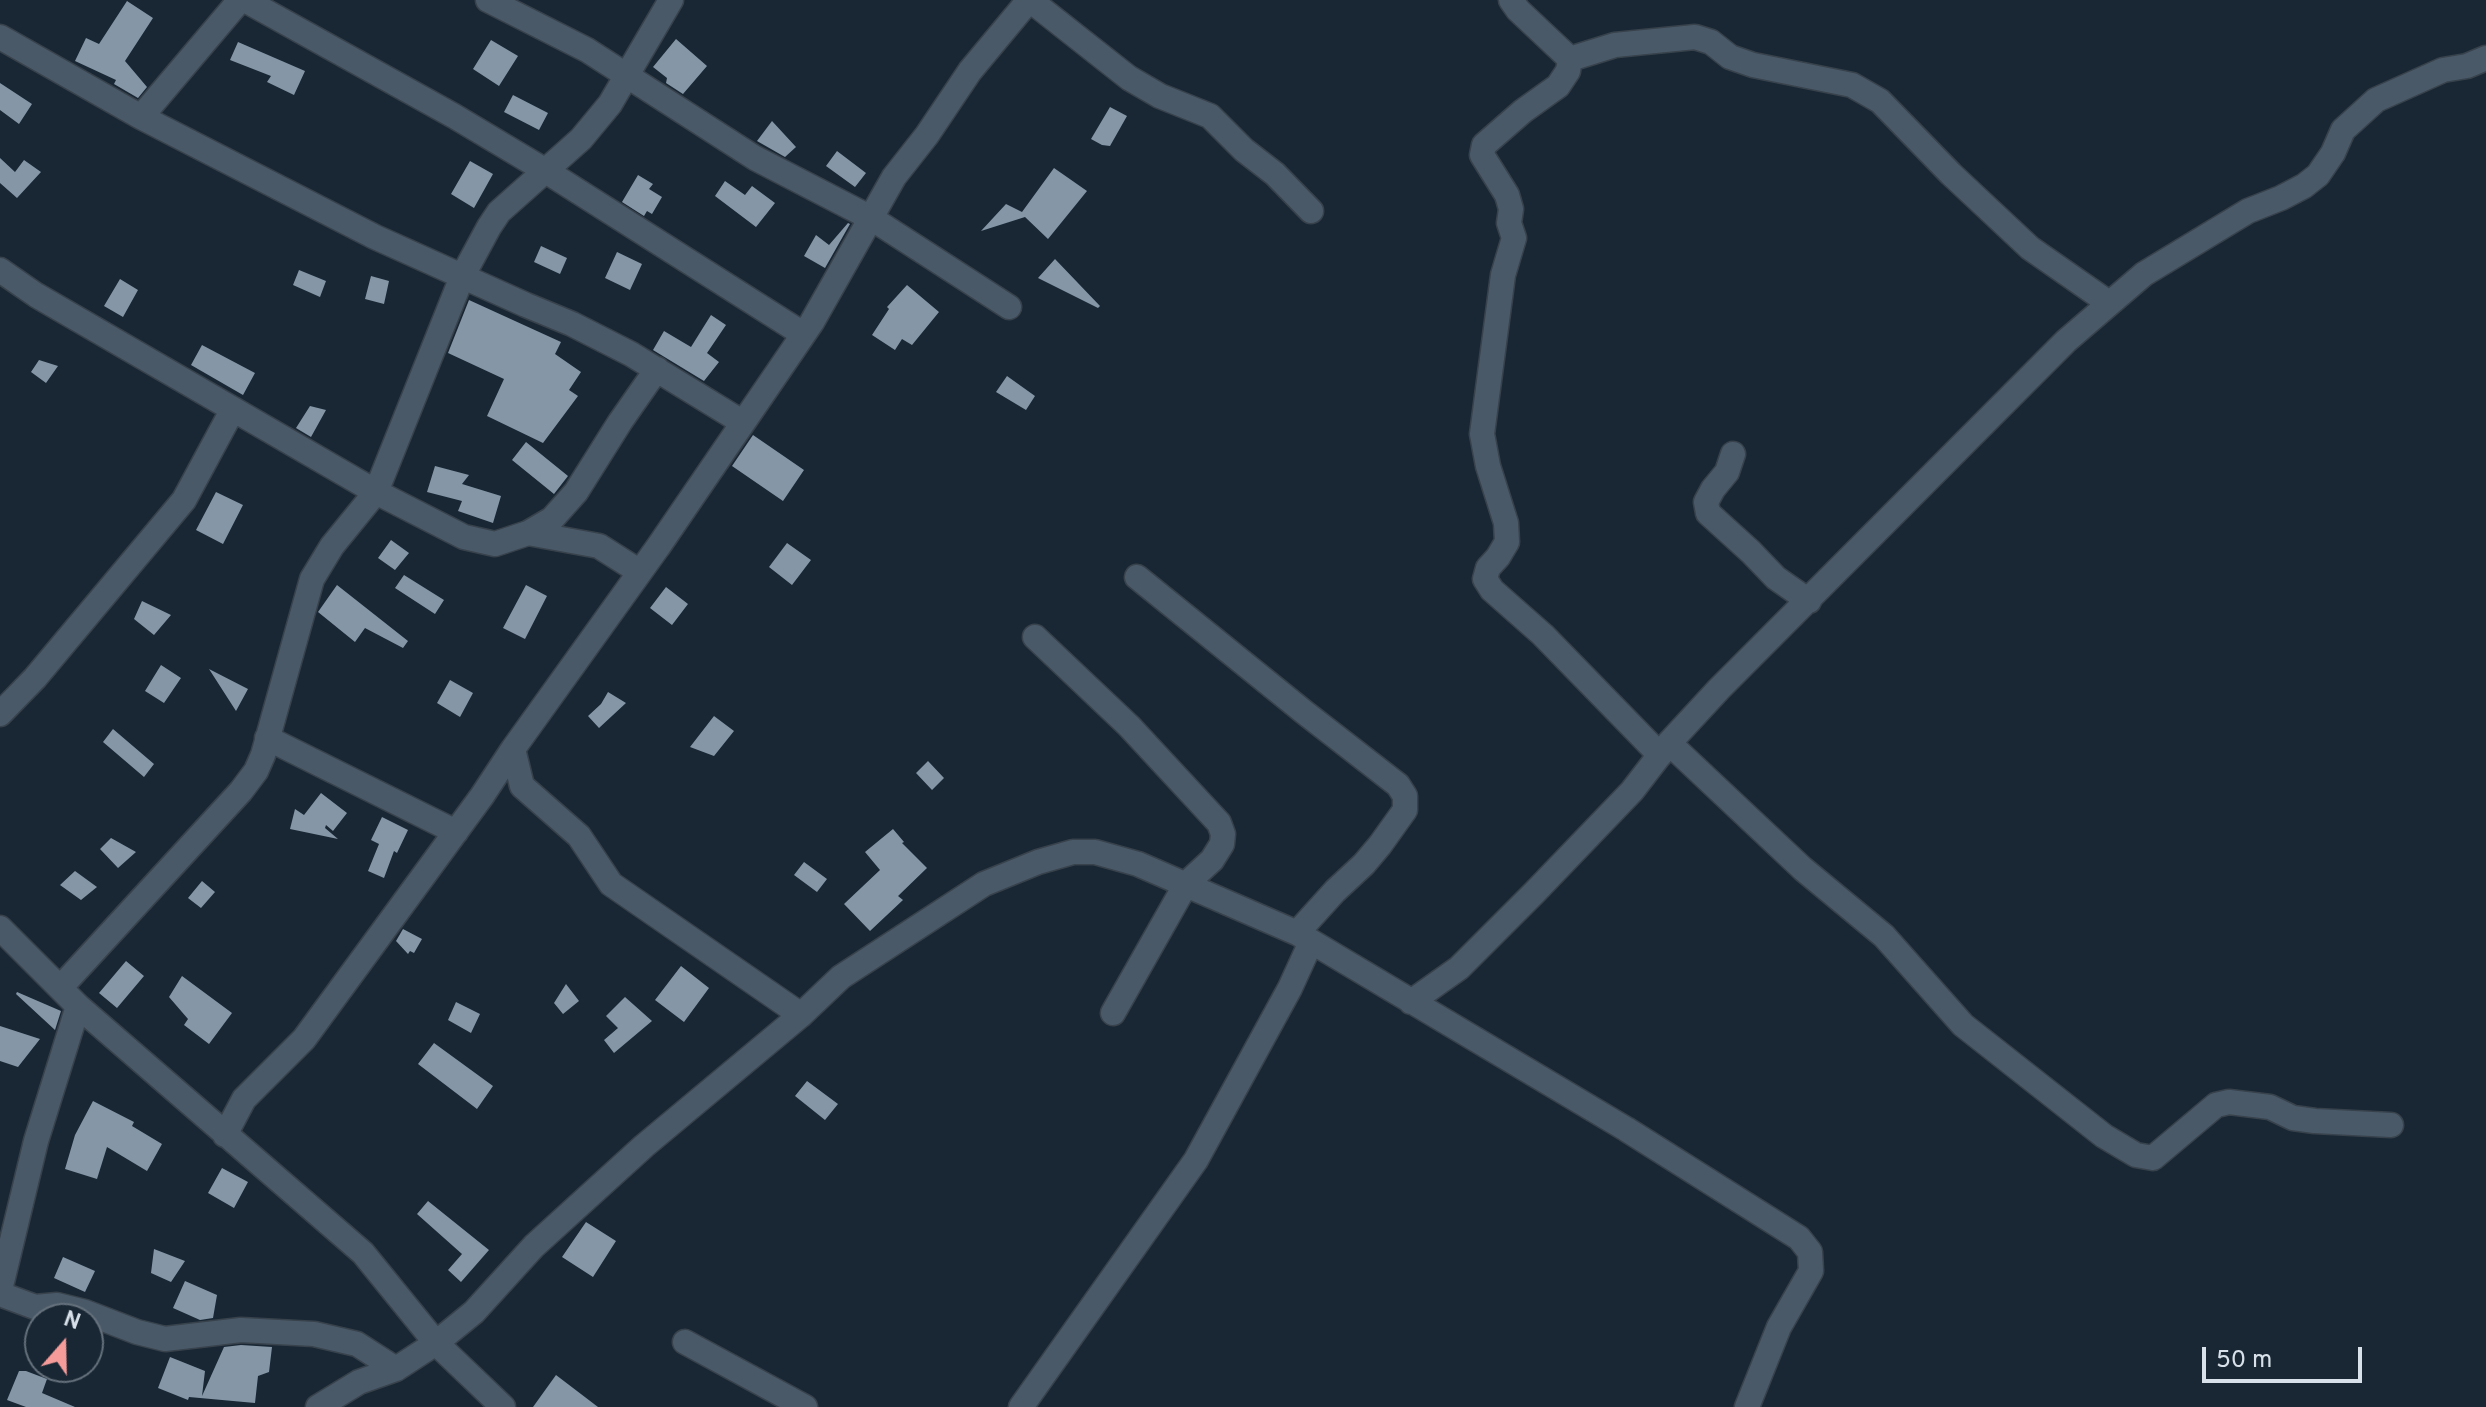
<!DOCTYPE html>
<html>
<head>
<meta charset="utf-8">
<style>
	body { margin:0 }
	#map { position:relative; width:2486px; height:1407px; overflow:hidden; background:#192734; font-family:Overpass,sans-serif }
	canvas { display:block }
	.north { position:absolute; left:24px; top:1303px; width:80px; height:80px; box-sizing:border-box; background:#192734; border:2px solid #65717c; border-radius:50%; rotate:20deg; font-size:22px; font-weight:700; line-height:32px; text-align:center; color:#d8e1e9 }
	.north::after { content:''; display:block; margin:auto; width:28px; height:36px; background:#f59b99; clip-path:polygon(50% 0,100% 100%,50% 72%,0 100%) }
	.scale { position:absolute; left:2202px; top:1347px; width:160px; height:36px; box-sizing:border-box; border:4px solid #d8e1e9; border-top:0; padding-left:10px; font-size:24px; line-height:28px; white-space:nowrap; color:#d8e1e9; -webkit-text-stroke:6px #192734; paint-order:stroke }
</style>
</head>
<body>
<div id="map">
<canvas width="2486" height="1407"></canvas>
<div class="north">N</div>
<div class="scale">50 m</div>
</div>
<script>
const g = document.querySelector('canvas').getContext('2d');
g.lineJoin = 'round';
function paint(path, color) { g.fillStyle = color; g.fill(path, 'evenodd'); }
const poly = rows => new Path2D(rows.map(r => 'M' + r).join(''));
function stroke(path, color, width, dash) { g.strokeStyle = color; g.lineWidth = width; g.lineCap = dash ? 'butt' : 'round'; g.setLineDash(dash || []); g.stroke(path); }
paint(poly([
	[127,1,153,18,125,61,147,87,138,98,114,84,116,80,75,61,86,38,99,44],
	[676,39,707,66,683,94,666,83,667,78,653,67],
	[491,40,518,56,499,86,473,69],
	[238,42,305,71,294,95,267,82,271,76,230,60],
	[0,83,32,104,19,124,0,110],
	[513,95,548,113,539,130,504,112],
	[1110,107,1127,116,1110,146,1102,145,1091,139],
	[772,121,796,147,785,157,757,141],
	[837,151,866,173,855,187,826,166],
	[0,158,15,172,24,160,41,172,17,198,0,183],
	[470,161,493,174,474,208,451,194],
	[1054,168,1087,191,1048,239,1025,217,981,231,1006,204,1022,212],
	[638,175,653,184,649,189,662,197,652,214,647,211,644,216,622,202],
	[725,181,745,195,752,186,775,203,756,227,715,196],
	[848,223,850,224,825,268,804,256,816,235,829,245],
	[541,246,567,258,560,274,534,262],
	[617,252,642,264,630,290,605,278],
	[1055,259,1100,306,1098,308,1038,278],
	[299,270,326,281,320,297,293,285],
	[371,276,389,281,384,304,365,299],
	[120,279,138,290,123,317,104,306],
	[907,285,939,312,912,345,902,339,895,350,872,335,889,309,887,307],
	[469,300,561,342,555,354,581,372,569,390,578,396,543,443,487,416,504,379,448,353],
	[711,315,726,325,707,353,719,362,704,381,653,350,664,331,691,347],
	[202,345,255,373,243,395,191,365],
	[39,360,58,366,46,383,31,372],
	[1007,376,1035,396,1026,410,996,392],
	[310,406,326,410,311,437,296,428],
	[753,435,804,470,783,501,732,466],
	[526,442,568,476,554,494,512,460],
	[435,466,469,475,462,484,501,496,493,523,458,511,462,501,427,492],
	[216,492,243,505,223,544,196,530],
	[391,540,409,553,395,570,378,558],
	[787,543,811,560,792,585,769,567],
	[404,575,444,600,435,614,395,588],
	[337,585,408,641,403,648,365,628,355,642,318,612],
	[526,585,547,596,525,639,503,628],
	[666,587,688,604,672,625,650,608],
	[142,601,171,615,154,635,134,619],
	[161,665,181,678,164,703,145,691],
	[209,669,248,689,236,711],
	[450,680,473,693,460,717,437,703],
	[608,692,626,703,599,728,588,716,601,704],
	[714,716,734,731,714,756,690,747],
	[113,729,154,764,144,777,103,742],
	[928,761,944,778,932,790,916,773],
	[321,793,347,813,333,831,326,825,325,828,338,839,290,829,295,809,304,815],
	[382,817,408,830,397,853,394,851,384,878,368,871,379,844,371,840],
	[893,829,904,842,902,843,927,868,898,896,903,900,870,931,844,904,880,870,865,852],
	[111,838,136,852,118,868,100,849],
	[804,862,827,879,817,892,794,875],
	[75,871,97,887,81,900,60,885],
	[202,881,215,892,201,908,188,898],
	[403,929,422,939,414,953,410,951,408,954,396,941],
	[126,961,144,976,117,1008,99,993],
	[681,966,709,988,684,1022,655,1000],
	[182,976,232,1013,209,1044,184,1025,188,1019,169,997],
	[566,984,579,1001,563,1014,554,1003],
	[17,992,61,1011,55,1030,16,994],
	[625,997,652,1021,614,1053,604,1040,618,1028,606,1016],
	[456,1002,480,1014,471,1033,448,1020],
	[0,1026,40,1039,18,1067,0,1061],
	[434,1043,493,1086,477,1109,418,1064],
	[807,1081,838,1104,825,1120,795,1096],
	[93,1101,134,1122,132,1126,162,1144,147,1171,107,1147,97,1179,65,1169,75,1135],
	[222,1168,248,1182,234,1208,208,1193],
	[428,1201,489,1250,461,1282,448,1270,462,1254,417,1214],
	[586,1222,616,1241,593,1277,562,1257],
	[154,1249,185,1261,171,1282,151,1273],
	[63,1257,95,1271,85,1292,54,1278],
	[185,1281,217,1295,213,1318,200,1320,173,1308],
	[241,1345,272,1347,269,1372,258,1376,255,1403,189,1397,188,1400,158,1388,170,1357,205,1371,202,1396,224,1347],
	[19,1371,26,1371,47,1379,42,1393,75,1407,26,1407,7,1400],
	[556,1375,598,1407,533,1407]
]), '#8596a6');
const minor = poly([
	[245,0,454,116,546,171,803,334],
	[488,0,587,50,755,158,871,218,1009,307],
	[1030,0,1129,78,1160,96,1210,116,1244,150,1275,174,1311,211],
	[1511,0,1518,10,1570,59],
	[0,37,141,117,375,237,526,305,572,324,631,354,742,422],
	[1570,59,1568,71,1558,86,1523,111,1484,145,1482,155,1507,195,1511,209,1509,223,1514,238,1503,275,1482,434,1488,466,1506,523,1507,542,1498,557,1488,568,1485,579,1492,590,1543,635,1660,755],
	[1570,59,1615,45,1695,37,1711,42,1730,57,1753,65,1852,85,1880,101,1951,174,2030,248,2109,303],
	[141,117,240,0],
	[0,270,36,295,376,492,464,537,495,544,528,533,552,519,576,492,620,422,657,369],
	[1733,454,1727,472,1713,489,1706,502,1708,513,1751,552,1776,578,1809,601],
	[528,533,599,546,640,572],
	[1137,577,1304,712,1398,785,1405,796,1405,810,1380,845,1364,864,1335,891,1297,933],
	[1035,637,1129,726,1219,823,1223,834,1222,844,1212,860,1186,884,1113,1013],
	[0,714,35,678,184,500,233,409],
	[267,738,456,832],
	[1669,743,1803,869,1884,936,1963,1025,2104,1136,2136,1155,2153,1158,2216,1105,2229,1102,2270,1107,2293,1118,2315,1121,2391,1125],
	[513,749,522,786,579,836,611,884,801,1015],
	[0,928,78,1006,363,1253,436,1343,474,1312,534,1246,644,1146,801,1015,841,977,984,884,1038,862,1073,852,1095,852,1138,864,1297,933,1626,1129,1799,1238,1810,1252,1811,1271,1779,1327,1747,1407],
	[60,988,241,791,256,771,263,755,312,579,332,546,376,492,462,277,489,227,499,212,581,139,610,104,671,0],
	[1411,1002,1459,968,1535,892,1632,791,1669,743,1719,689,2066,341,2144,274,2248,211,2281,198,2304,186,2318,175,2333,153,2343,130,2376,100,2443,70,2467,66,2486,58],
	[225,1135,244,1099,304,1039,482,796,513,749,658,547,812,322,894,177,927,135,970,71,1029,0],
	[0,1290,36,1141,78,1006],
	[0,1294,35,1307,57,1305,85,1312,137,1332,165,1339,241,1330,314,1334,357,1344,396,1369],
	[685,1342,805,1407],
	[318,1407,359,1382,396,1369,436,1343,503,1407],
	[1021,1407,1196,1160,1290,988,1311,942]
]);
stroke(minor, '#37424c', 27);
stroke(minor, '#4a5968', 24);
</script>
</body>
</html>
